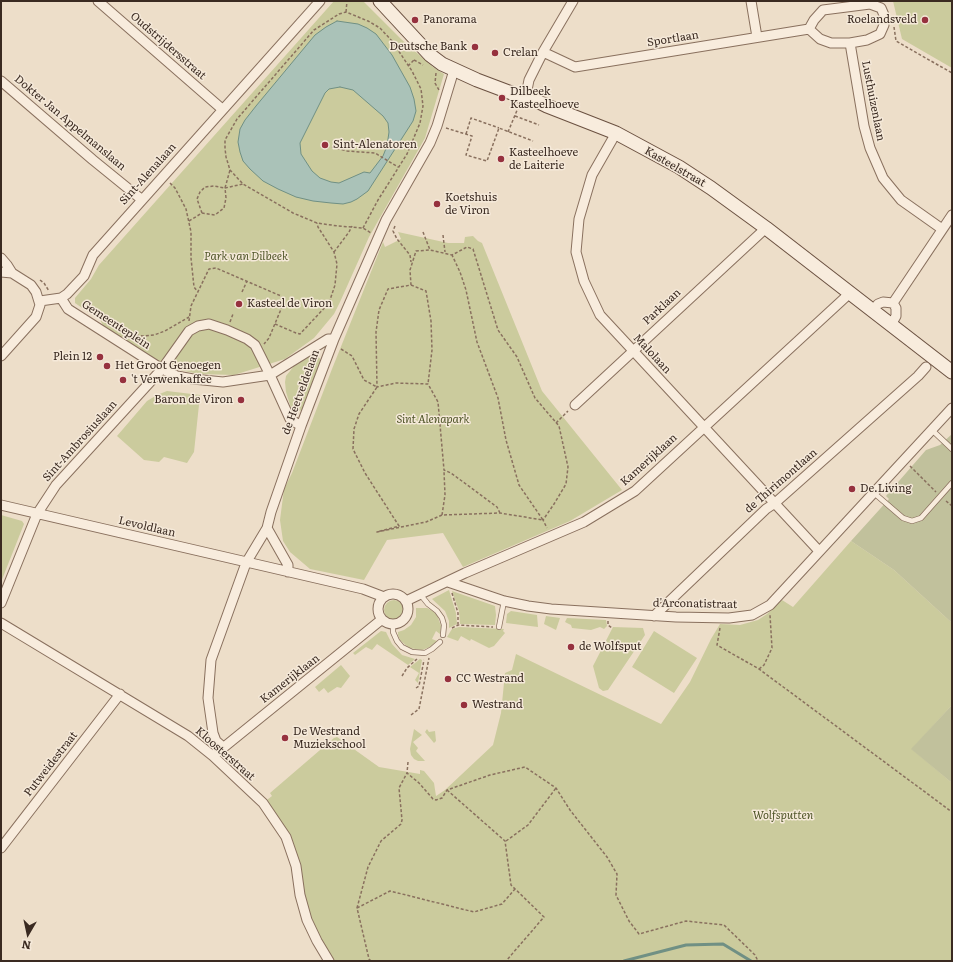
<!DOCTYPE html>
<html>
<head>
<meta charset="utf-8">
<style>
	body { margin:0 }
	#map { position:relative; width:953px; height:962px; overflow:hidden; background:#eddec9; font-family:Literata,serif }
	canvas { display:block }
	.frame { position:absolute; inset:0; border:2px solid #3a2a21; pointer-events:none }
	.north { position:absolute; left:8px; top:914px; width:40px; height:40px; -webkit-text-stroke:3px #f5e9d9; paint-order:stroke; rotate:189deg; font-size:11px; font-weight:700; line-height:16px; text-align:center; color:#3a2a21 }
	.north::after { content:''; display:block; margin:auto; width:14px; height:18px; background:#3a2a21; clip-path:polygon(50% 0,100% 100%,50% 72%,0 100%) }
</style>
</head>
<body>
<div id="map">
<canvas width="953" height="962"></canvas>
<div class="frame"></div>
<div class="north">N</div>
</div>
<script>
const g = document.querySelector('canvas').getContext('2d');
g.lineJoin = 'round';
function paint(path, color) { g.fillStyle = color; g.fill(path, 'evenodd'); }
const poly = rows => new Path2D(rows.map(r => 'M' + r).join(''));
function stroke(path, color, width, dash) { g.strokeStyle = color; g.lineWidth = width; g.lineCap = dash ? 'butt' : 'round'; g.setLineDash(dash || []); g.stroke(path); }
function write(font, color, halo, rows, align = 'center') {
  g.font = font + ' Literata,serif'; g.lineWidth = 3; g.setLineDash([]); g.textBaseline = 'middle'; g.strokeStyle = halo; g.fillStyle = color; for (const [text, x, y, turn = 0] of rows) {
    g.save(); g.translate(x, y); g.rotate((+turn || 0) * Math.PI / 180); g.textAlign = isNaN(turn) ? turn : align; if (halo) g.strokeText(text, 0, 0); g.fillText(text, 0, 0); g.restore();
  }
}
paint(poly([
	[334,1,363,1,401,39,433,67,444,74,425,138,369,237,340,302,334,314,314,338,285,359,234,375,199,374,180,370,153,359,104,327,99,318,88,312,75,303,75,298,91,279,99,265],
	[893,1,952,1,952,68,902,39],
	[398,232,448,243,464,243,465,237,473,236,478,241,482,243,542,391,622,490,570,521,463,567,443,533,387,540,364,580,310,569,290,552,283,541,280,520,284,489,292,473,332,369,383,242,385,247,401,239],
	[312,355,317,355,321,360,303,408,300,411,295,411,291,408,286,392,285,382,286,376,294,366],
	[167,391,200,395,194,452,187,463,164,457,159,462,144,460,117,436,147,401,157,395],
	[1,515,22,521,24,524,1,582],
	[851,541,894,570,952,623,952,705,912,749,952,783,952,961,329,961,317,941,286,837,263,803,272,796,270,793,334,738,337,737,379,767,420,774,420,770,424,771,434,783,436,796,445,790,493,745,501,713,505,673,512,670,516,654,661,724,690,682,711,639,720,624,740,625,758,620,767,614,782,600,793,607],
	[449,590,456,613,457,624,449,628,449,621,445,611,432,599],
	[452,591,495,606,496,615,495,625,460,624,459,611],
	'384 610a10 10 0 1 1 20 0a10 10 0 1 1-20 0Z',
	[416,608,427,608,433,611,437,615,441,626,440,634,436,631,432,639,437,641,430,647,422,650,409,648,400,640,398,635,398,632,404,630,411,625,416,617],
	[511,611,537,615,538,627,506,623,507,614],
	[546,616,560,618,556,630,544,624],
	[567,618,606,620,607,626,604,629,600,627,591,630,572,628,571,625,565,622],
	[459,627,504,629,503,631,505,633,494,646,489,648,471,639,470,641,461,636,458,641,447,637,452,629],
	[613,627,643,628,645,635,610,687,608,690,603,691,599,688,593,666],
	[381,631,386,632,392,644,402,655,415,659,408,665,377,644,372,650,366,647,355,655,353,653],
	[654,631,697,658,674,693,632,667],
	[420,659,422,660,418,683,415,680,419,673,410,667],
	[341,665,350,676,341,688,337,687,328,693,324,688,319,692,315,687],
	[414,729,422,735,413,742,418,748,416,751,425,761,418,761,414,759,411,755,410,749],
	[427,729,429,732,435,731,436,741,434,743,425,732]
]), '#cbcb9d');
paint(poly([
	[952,434,952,623,894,570,851,541,889,499,886,496,926,450,940,445],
	[952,705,952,783,911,749]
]), '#c1c19c');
const water = poly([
	[337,21,358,24,367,28,376,34,392,55,410,87,414,99,416,111,413,121,368,191,357,199,351,202,343,204,331,203,313,201,296,197,278,189,263,181,250,169,243,161,240,152,238,142,240,129,245,120,256,106,315,35,326,27,337,21],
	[340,87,353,90,383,116,388,123,389,132,387,146,383,156,370,173,364,172,339,183,331,182,320,178,312,171,301,154,300,143,325,93,329,89,340,87]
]);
paint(water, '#aac2b8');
stroke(water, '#709084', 1);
stroke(poly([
	[624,961,686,945,723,944,751,961]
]), '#709084', 3);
const lane = poly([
	[932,430,952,449],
	[874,493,903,518,912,521,921,518,952,483],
	[420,594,428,604,437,611,442,618,444,625,443,635],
	[393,625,393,632,397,641,402,647,412,652,425,653,432,649,440,642],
	[499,627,504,601]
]);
const street = poly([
	[98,1,222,109],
	[751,1,757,37],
	[850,43,864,126,870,148,883,178,901,200,942,229],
	[543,52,575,67,809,29,820,39,831,43,850,43,867,40,880,34,884,25,884,15,881,8,870,4,823,10,814,20,809,29],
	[1,81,93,160,141,199],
	[529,97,527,90,529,80,543,52,573,1],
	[616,133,592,175,579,219,576,252,584,281,600,315,819,551],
	[1,258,7,265,12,273],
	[1,272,12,273,31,285,36,292,40,305,36,317,1,356],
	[61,298,68,309,162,369,177,376,193,379,223,382,270,375,328,339,334,339],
	[40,301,61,298,67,294,84,276,93,255,320,1],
	[872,311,878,304,883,302,893,303,952,215],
	[891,325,896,316,896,308,893,303],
	[575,405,766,228],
	[1,505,363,589,384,597],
	[267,528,288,565,288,572],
	[448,582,504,601,528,606,551,609,676,617,729,618,752,615,770,605,952,408],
	'378 609a15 15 0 1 1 30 0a15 15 0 1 1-30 0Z',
	[406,601,465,573,584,522,635,491,850,293],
	[1,603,37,514,56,485,162,369,189,331,198,326,209,324,227,330,247,339,255,345,270,375,290,419,301,426],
	[654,616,766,509,775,503,918,376,926,367],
	[1,623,188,736,213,756,263,803,286,837,296,866,300,895,307,920,317,941,329,961],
	[223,747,216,741,213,733,208,698,211,660,246,563,267,528,271,512,301,426,334,339,386,220,430,143,437,126,454,70],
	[213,756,381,620],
	[1,848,120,694]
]);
const secondary = poly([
	[380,1,430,55,442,64,477,80,522,97,529,97,547,106,616,133,679,167,711,188,766,228,952,372]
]);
stroke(lane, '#89705e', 6);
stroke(street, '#89705e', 11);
stroke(secondary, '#6b5141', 15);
stroke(poly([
	[346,12,347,1],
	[894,27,896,41,952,73],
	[414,60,423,65],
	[408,66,415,59],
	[436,73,435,83,439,90],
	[515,116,539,125],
	[446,128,472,136,466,155,487,161,499,128,533,141],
	[508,132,518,108],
	[466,134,471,118,499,128],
	[332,147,347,151,375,153,398,167],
	[170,183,175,188,186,209,191,232,191,258,194,287,198,292],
	[202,213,197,199,200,192,205,187,214,186,225,188,230,170],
	[189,221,202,213,215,215,224,208,226,198,225,188,243,184],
	[395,226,393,231,397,239,410,255,411,262],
	[363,228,378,200,407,154,420,123,423,106,421,89,412,71,392,41,380,28,368,21,346,12,339,14,314,30,237,119,225,140,225,148,226,157,230,170,243,184,293,213,317,223,338,226,363,228,371,233],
	[423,232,430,250],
	[443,235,445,252],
	[334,252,349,232,352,226],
	[40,280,44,283,49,291],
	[411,285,426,291,431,321,432,350,428,384],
	[242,292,247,281],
	[189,321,191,306,209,269,216,268,281,296,284,302,269,338,264,344],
	[230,322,233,314],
	[275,324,296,333,300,334,329,303,335,285,337,264,334,252,318,227,317,223],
	[126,334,143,336,154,335,165,331,189,317],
	[341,349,352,356,364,380,377,387,359,414,354,429,353,449,365,473,399,526,377,532,426,522,442,515,500,513,543,520,519,485,506,440,498,398,477,342,466,290,460,272,452,255],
	[556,423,568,411],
	[910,466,936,492],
	[946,501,952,506],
	[500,513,497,507,451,473,444,470,438,402,428,384,396,383,377,387,376,332,379,310,388,289,411,285,410,270,416,251,430,250,452,255,467,247,473,249,498,330,517,357,535,398,559,426,568,467,566,484,554,504,543,520,547,528],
	[442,515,445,495,444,471],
	[452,593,458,613,458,624],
	[608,621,608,625,612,628],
	[452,628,458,625,493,627],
	[720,628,717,645,759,669,952,812],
	[759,669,764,665,772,648,770,615],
	[402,676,407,668,417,659],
	[416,688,419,686,424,660],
	[411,715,419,709,429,658],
	[408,762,407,773,419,783,433,799,436,800,442,798,447,790,490,775,525,767,556,788,570,810,607,857,617,874,616,895,629,921,639,934,686,921,724,925,755,955,758,961],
	[447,790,505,841,511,885,544,917,506,961],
	[506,841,528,825,556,788],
	[357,908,390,891,474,912,502,904,515,889],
	[371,961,369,959,357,908,368,867,381,841,401,824,402,820,399,788,407,773]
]), '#89705e', 1.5, [3, 2]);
stroke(lane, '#f8ecdd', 4.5);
stroke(street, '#f8ecdd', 9);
stroke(secondary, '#f8ecdd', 13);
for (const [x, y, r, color] of [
	[415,20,4,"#96313e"],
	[925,20,4,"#96313e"],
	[475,47,4,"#96313e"],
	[495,53,4,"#96313e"],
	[502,98,4,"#96313e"],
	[325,145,4,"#96313e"],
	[501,159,4,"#96313e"],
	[437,204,4,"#96313e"],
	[239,304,4,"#96313e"],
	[100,357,4,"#96313e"],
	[107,366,4,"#96313e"],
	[123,380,4,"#96313e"],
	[241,400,4,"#96313e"],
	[852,489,4,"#96313e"],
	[571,647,4,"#96313e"],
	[448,679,4,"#96313e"],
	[464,705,4,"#96313e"],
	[285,738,4,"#96313e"]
]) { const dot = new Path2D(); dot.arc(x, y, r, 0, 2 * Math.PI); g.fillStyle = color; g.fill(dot); stroke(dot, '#f5e9d9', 1.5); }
write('11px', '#3a2a21', '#f5e9d9', [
	["Panorama",423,20],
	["Roelandsveld",917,20,"right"],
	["Deutsche Bank",467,47,"right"],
	["Crelan",503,53],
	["Dilbeek",510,92],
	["Kasteelhoeve",510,105],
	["Sint-Alenatoren",333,145],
	["Kasteelhoeve",509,153],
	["de Laiterie",509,166],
	["Koetshuis",445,198],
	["de Viron",445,211],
	["Kasteel de Viron",247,304],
	["Plein 12",92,357,"right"],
	["Het Groot Genoegen",115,366],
	["'t Verwenkaffee",131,380],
	["Baron de Viron",233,400,"right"],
	["De.Living",860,489],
	["de Wolfsput",579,647],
	["CC Westrand",456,679],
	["Westrand",472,705],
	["De Westrand",293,732],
	["Muziekschool",293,745]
], 'left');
write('11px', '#3a2a21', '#f5e9d9', [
	["Sportlaan",673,39,-9],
	["Oudstrijdersstraat",168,46,41],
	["Lusthuizenlaan",873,101,79],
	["Dokter Jan Appelmanslaan",70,123,40],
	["Kasteelstraat",675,167,30],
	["Sint-Alenalaan",148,174,-48],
	["Parklaan",662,307,-43],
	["Gemeenteplein",116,325,33],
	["Malolaan",652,354,47],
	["de Heetveldelaan",301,392,-70],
	["Sint-Ambrosiuslaan",80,441,-48],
	["Kamerijklaan",649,460,-42],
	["de Thirimontlaan",781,481,-41],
	["Levoldlaan",147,527,13],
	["d'Arconatistraat",695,604,1],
	["Kamerijklaan",290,679,-38],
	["Kloosterstraat",225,754,41],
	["Putweidestraat",51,764,-52]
]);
write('italic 11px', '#505629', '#f5e9d9', [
	["Park van Dilbeek",246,257],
	["Sint Alenapark",433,420],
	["Wolfsputten",783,816]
]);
</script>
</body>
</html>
